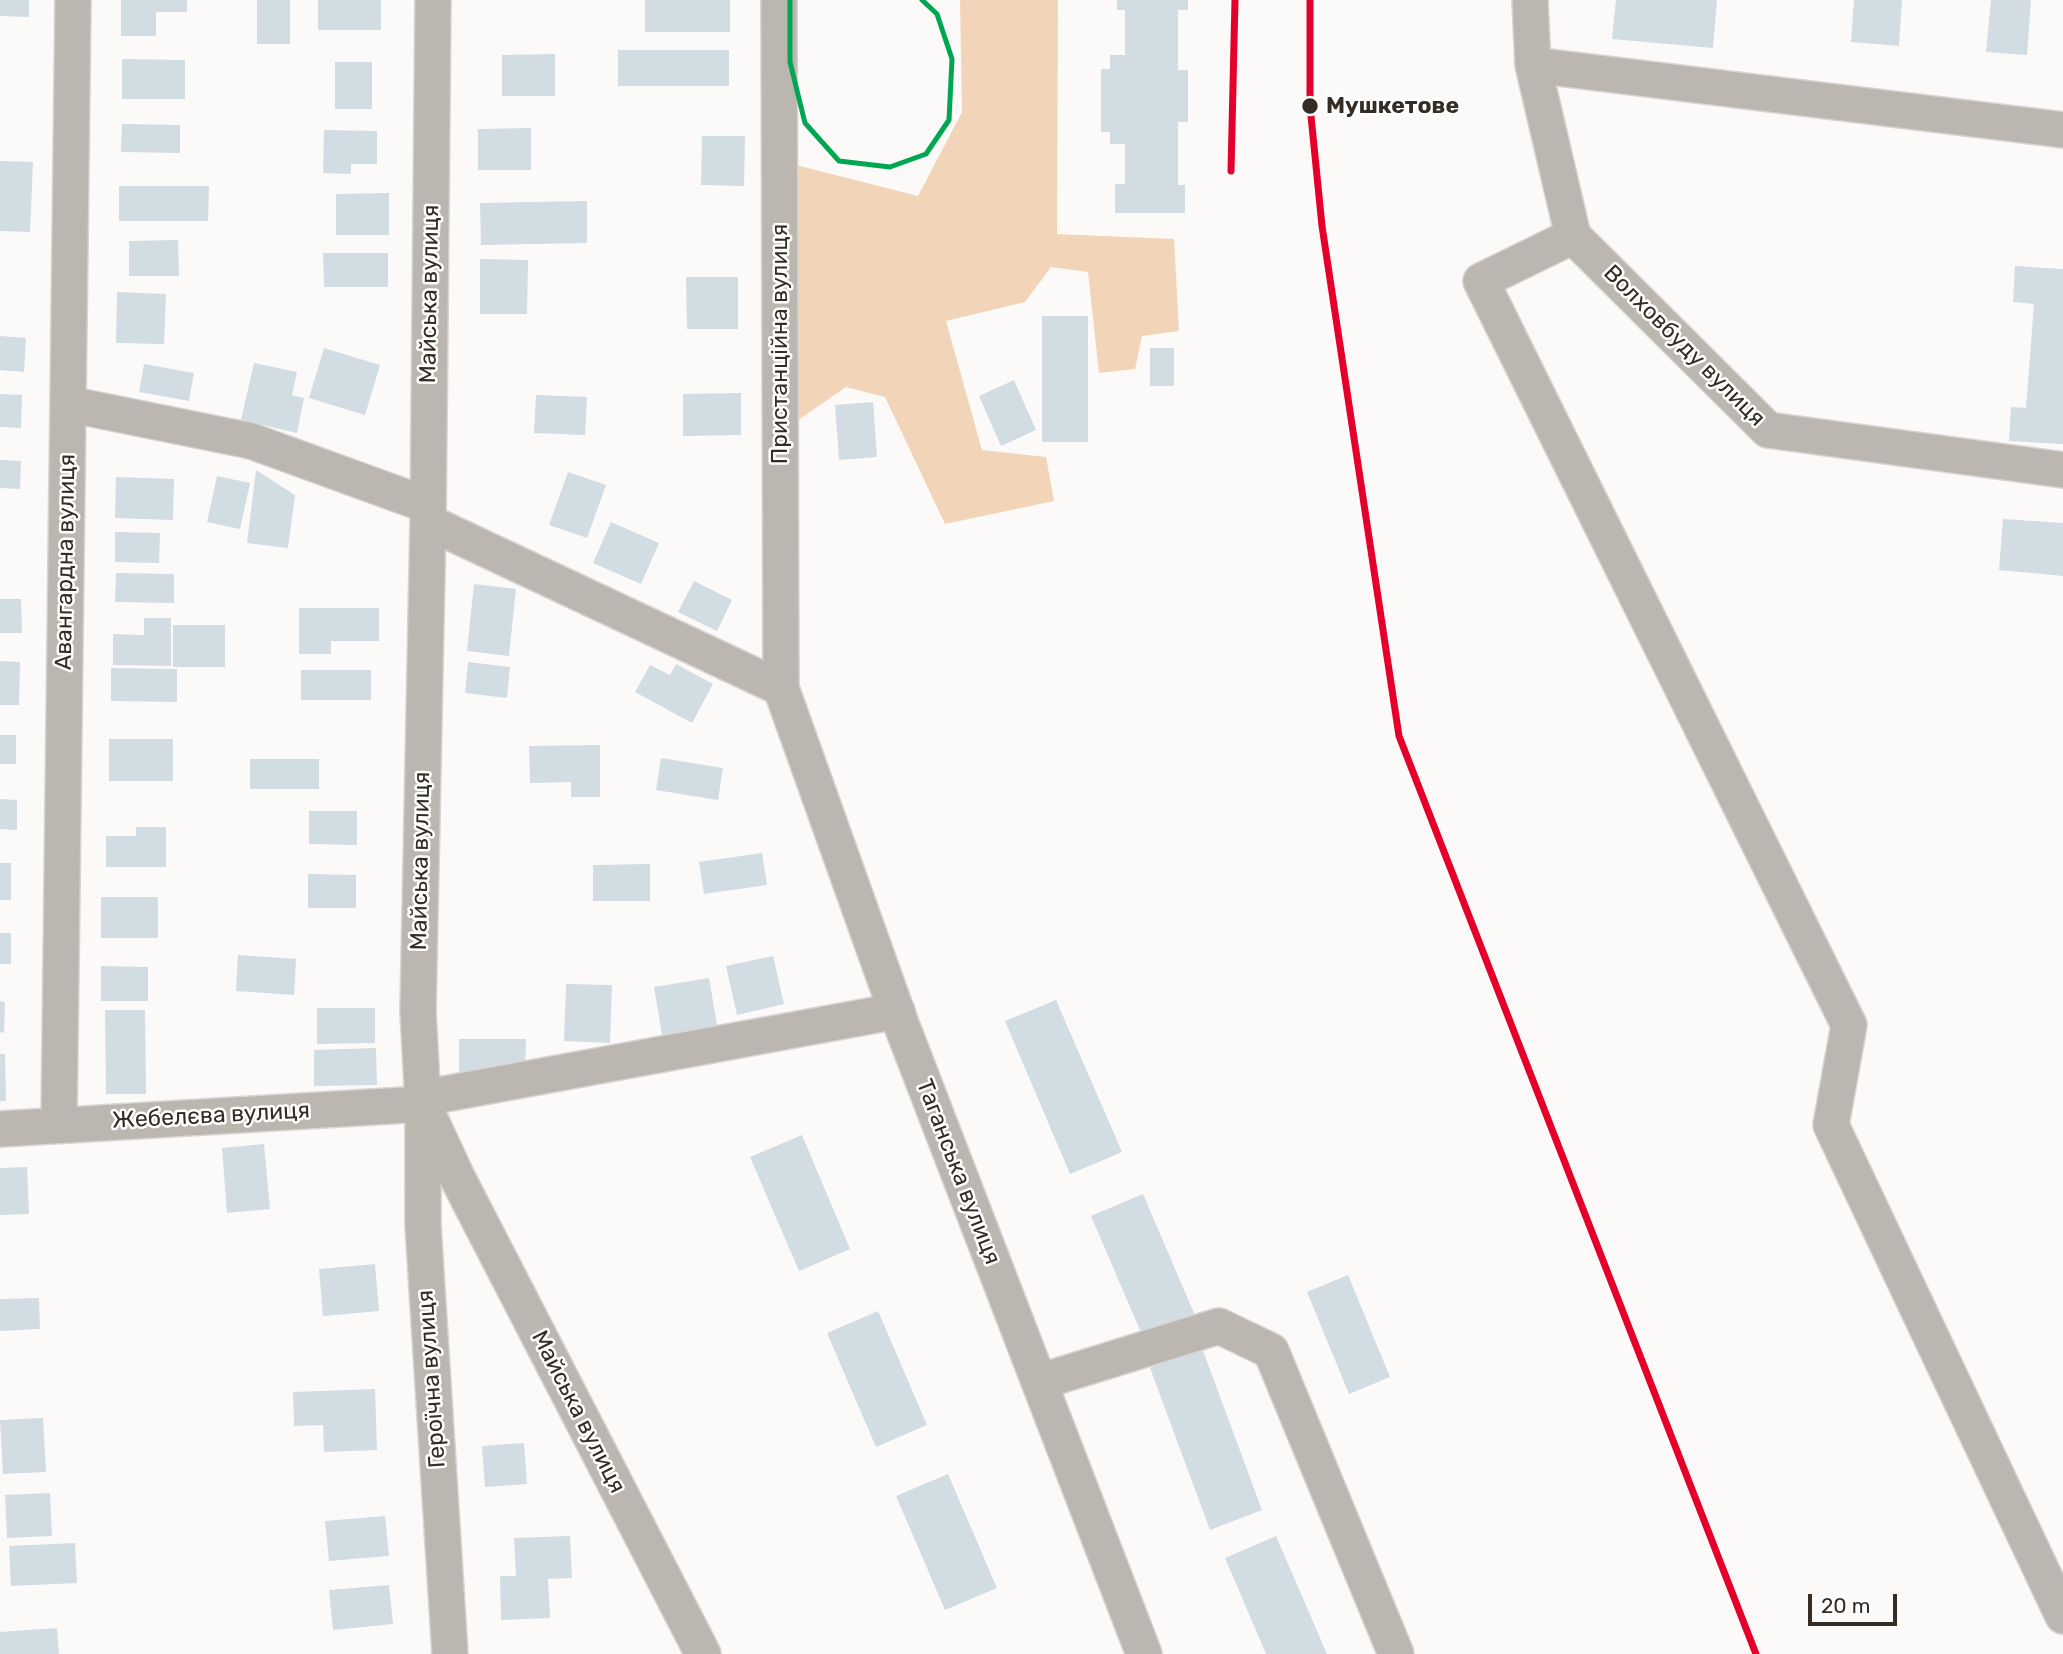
<!DOCTYPE html>
<html>
<head>
<meta charset="utf-8">
<style>
	body { margin:0 }
	#map { position:relative; width:2063px; height:1654px; overflow:hidden; background:#fcfaf8; font-family:Rubik,sans-serif }
	canvas { display:block }
	.scale { position:absolute; left:1808px; top:1594px; width:89px; height:32px; box-sizing:border-box; border:4px solid #342c25; border-top:0; padding-left:9px; font-size:21px; line-height:24px; white-space:nowrap; color:#342c25; -webkit-text-stroke:5px #fff; paint-order:stroke }
</style>
</head>
<body>
<div id="map">
<canvas width="2063" height="1654"></canvas>
<div class="scale">20 m</div>
</div>
<script>
const g = document.querySelector('canvas').getContext('2d');
g.lineJoin = 'round';
function paint(path, color) { g.fillStyle = color; g.fill(path, 'evenodd'); }
const poly = rows => new Path2D(rows.map(r => 'M' + r).join(''));
function stroke(path, color, width, dash) { g.strokeStyle = color; g.lineWidth = width; g.lineCap = dash ? 'butt' : 'round'; g.setLineDash(dash || []); g.stroke(path); }
function write(font, color, halo, rows, align = 'center') {
  g.font = font + ' Rubik,sans-serif'; g.lineWidth = 5; g.setLineDash([]); g.textBaseline = 'middle'; g.strokeStyle = halo; g.fillStyle = color; for (const [text, x, y, turn = 0] of rows) {
    g.save(); g.translate(x, y); g.rotate((+turn || 0) * Math.PI / 180); g.textAlign = isNaN(turn) ? turn : align; if (halo) g.strokeText(text, 0, 0); g.fillText(text, 0, 0); g.restore();
  }
}
paint(poly([
	[960,0,1058,0,1057,234,1174,239,1179,331,1142,336,1135,369,1099,373,1088,272,1051,267,1025,302,946,321,982,450,1046,457,1054,501,945,524,885,397,846,387,791,425,792,164,918,196,962,112]
]), '#f2d4b8');
paint(poly([
	[0,0,29,0,29,17,0,16],
	[121,0,187,0,187,12,156,12,156,36,121,36],
	[257,0,290,0,290,44,257,44],
	[318,0,381,0,381,30,318,30],
	[645,0,730,0,730,32,645,32],
	[1117,0,1188,0,1188,10,1178,10,1178,70,1188,70,1188,122,1178,122,1178,185,1185,185,1185,213,1115,213,1115,184,1125,184,1125,144,1110,144,1110,132,1101,132,1101,69,1110,69,1110,55,1125,55,1125,10,1117,10],
	[1616,0,1717,0,1713,48,1612,39],
	[1854,0,1902,0,1899,46,1851,42],
	[1991,0,2031,0,2027,55,1986,52],
	[618,50,729,50,729,86,618,86],
	[555,54,555,96,502,96,502,55],
	[122,59,185,60,185,99,122,99],
	[335,62,372,62,372,109,335,109],
	[122,124,180,125,180,153,121,152],
	[531,128,531,170,478,170,478,129],
	[324,130,377,131,377,164,351,164,351,174,323,173],
	[702,136,745,136,744,186,701,185],
	[0,161,33,162,30,232,0,231],
	[119,186,209,186,208,221,119,221],
	[389,193,389,235,336,235,336,194],
	[587,201,587,243,481,245,480,203],
	[178,240,179,276,129,276,129,241],
	[323,253,388,253,388,287,324,287],
	[480,259,528,260,527,314,480,314],
	[2015,266,2063,269,2063,444,2009,441,2011,407,2026,408,2034,304,2013,302],
	[686,277,738,277,738,329,687,329],
	[117,292,166,294,164,344,116,343],
	[1042,316,1088,316,1088,442,1042,442],
	[0,336,26,338,24,372,0,370],
	[324,348,380,365,365,415,309,398],
	[1150,348,1174,348,1174,386,1150,386],
	[254,363,297,372,292,395,304,398,297,433,241,420],
	[144,364,194,373,189,401,139,392],
	[1014,380,1036,430,1001,446,979,396],
	[741,393,741,435,683,436,683,394],
	[0,394,22,395,21,428,0,427],
	[536,395,587,397,585,435,534,433],
	[873,402,877,457,839,460,835,405],
	[0,460,21,461,20,489,0,488],
	[256,470,295,495,288,548,247,543],
	[568,472,606,485,587,538,549,525],
	[217,476,250,483,240,529,207,522],
	[116,477,174,479,173,520,115,518],
	[2003,519,2063,523,2063,576,1999,570],
	[611,522,659,543,641,584,593,563],
	[115,532,160,533,159,563,115,562],
	[116,573,174,574,174,603,115,602],
	[694,581,732,600,717,631,678,612],
	[474,584,516,589,509,656,467,651],
	[0,599,21,599,22,633,0,633],
	[299,608,379,608,379,641,331,641,331,654,299,654],
	[144,618,171,618,171,666,113,665,113,634,144,635],
	[173,625,225,625,225,667,173,667],
	[0,661,20,662,19,705,0,705],
	[468,662,510,667,507,698,465,693],
	[676,664,713,684,692,723,635,692,650,665,670,675],
	[111,668,177,669,177,702,111,701],
	[301,670,371,670,371,700,301,700],
	[0,735,16,735,16,764,0,764],
	[109,739,173,739,173,781,109,781],
	[600,745,600,797,571,797,571,782,530,783,529,746],
	[661,758,723,768,718,800,656,790],
	[250,759,319,759,319,789,250,789],
	[0,799,17,800,17,830,0,829],
	[309,811,357,811,357,845,309,844],
	[136,827,166,827,166,867,106,867,106,836,136,836],
	[762,853,767,885,704,894,699,862],
	[0,863,11,863,11,900,0,900],
	[650,864,650,901,593,901,593,865],
	[308,874,356,875,356,908,308,908],
	[101,897,158,897,158,938,101,938],
	[0,933,11,933,11,964,0,964],
	[238,955,296,959,294,995,236,991],
	[773,956,784,1004,737,1015,726,966],
	[101,966,148,967,148,1001,101,1001],
	[709,978,717,1025,662,1035,654,987],
	[566,984,612,985,610,1043,564,1041],
	[1056,1000,1122,1152,1070,1174,1005,1021],
	[0,1001,5,1002,4,1033,0,1032],
	[317,1008,375,1008,375,1043,317,1044],
	[105,1010,145,1010,146,1094,106,1094],
	[459,1039,526,1039,525,1075,459,1075],
	[376,1048,377,1085,314,1086,314,1050],
	[0,1054,5,1054,6,1101,0,1101],
	[802,1135,850,1249,799,1271,750,1157],
	[264,1144,270,1209,227,1213,222,1148],
	[27,1167,29,1214,0,1215,0,1168],
	[1143,1194,1197,1320,1145,1342,1091,1216],
	[375,1264,379,1311,323,1316,319,1269],
	[1348,1275,1390,1377,1349,1394,1307,1292],
	[39,1298,40,1329,0,1331,0,1299],
	[878,1311,927,1425,876,1447,827,1333],
	[1202,1348,1262,1510,1210,1530,1150,1368],
	[375,1389,377,1450,324,1452,323,1425,294,1426,293,1392],
	[43,1418,46,1472,3,1474,0,1420],
	[524,1443,527,1484,485,1487,482,1446],
	[948,1474,997,1588,945,1610,896,1496],
	[50,1493,52,1536,7,1538,5,1495],
	[385,1516,389,1556,329,1561,325,1521],
	[570,1536,572,1578,548,1579,550,1618,501,1620,500,1576,516,1576,514,1538],
	[1276,1536,1327,1654,1266,1654,1225,1558],
	[75,1543,77,1583,11,1586,9,1546],
	[389,1585,393,1624,333,1630,329,1590],
	[57,1628,59,1654,0,1654,0,1632]
]), '#d1dce3');
const minor = poly([
	[433,0,428,522,418,1011,423,1104,457,1177,703,1654],
	[779,0,781,688,900,1021,1144,1654],
	[1530,0,1533,65,1573,236,1768,430,2063,470],
	[1533,65,2063,130],
	[1573,236,1481,281,1849,1025,1831,1125,2063,1616],
	[68,404,251,441,427,505],
	[428,522,781,688],
	[423,1098,897,1011],
	[59,1124,73,0],
	[0,1129,423,1104,423,1225,450,1654],
	[1039,1382,1219,1326,1271,1351,1396,1654]
]);
stroke(minor, '#d7d5d3', 38);
stroke(minor, '#bcb6b0', 35);
stroke(poly([
	[1310,0,1310,106,1322,226,1399,736,1756,1654],
	[1231,171,1235,0]
]), '#e4002b', 7);
stroke(poly([
	[790,0,790,62,805,123,839,161,890,167,926,154,949,120,952,59,937,14,922,0]
]), '#00a651', 5);
for (const [x, y, r, color] of [
	[1310,106,9,"#342c25"]
]) { const dot = new Path2D(); dot.arc(x, y, r, 0, 2 * Math.PI); g.fillStyle = color; g.fill(dot); stroke(dot, '#fff', 2.5); }
write('bold 23px', '#342c25', '#fff', [
	["Мушкетове",1326,106]
], 'left');
write('23px', '#342c25', '#fff', [
	["Майська вулиця",430,294,-89],
	["Пристанційна вулиця",780,344,-90],
	["Волховбуду вулиця",1684,346,45],
	["Авангардна вулиця",66,562,-89],
	["Майська вулиця",421,861,-89],
	["Жебелєва вулиця",211,1116,-3],
	["Таганська вулиця",958,1172,69],
	["Героїчна вулиця",432,1379,-94],
	["Майська вулиця",578,1412,63]
]);
</script>
</body>
</html>
